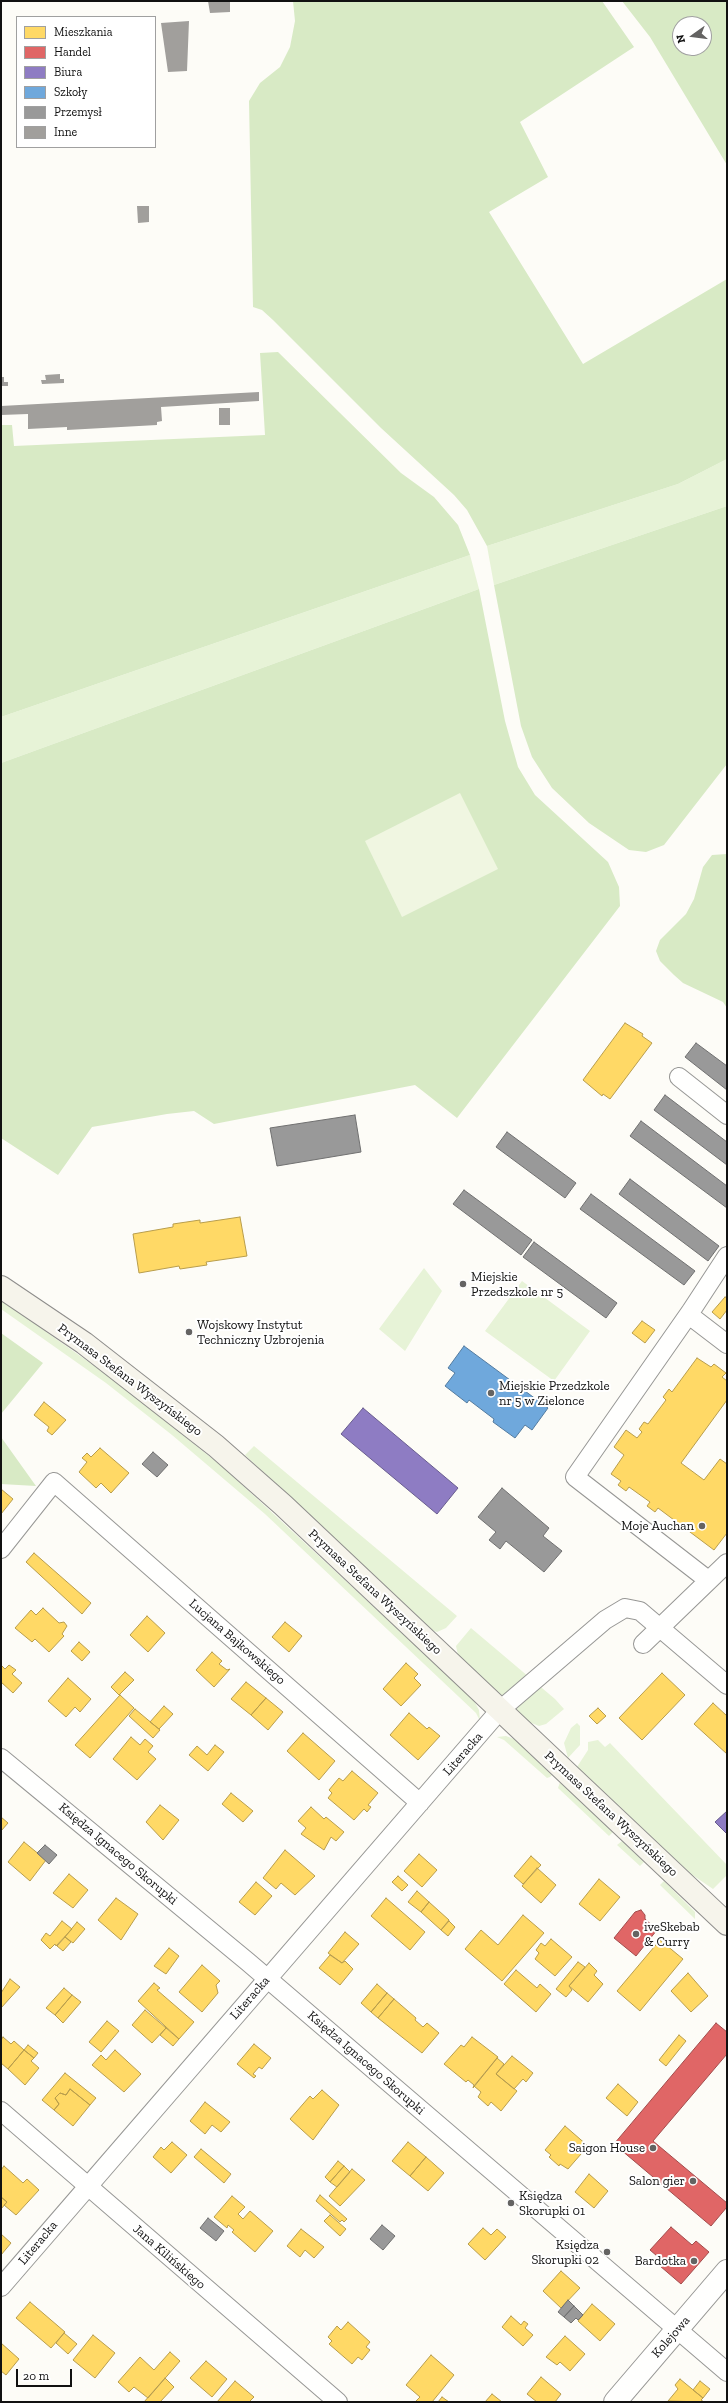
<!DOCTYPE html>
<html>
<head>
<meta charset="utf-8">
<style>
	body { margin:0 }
	#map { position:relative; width:728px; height:2403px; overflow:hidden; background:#fdfcf7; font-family:"Zilla Slab",serif }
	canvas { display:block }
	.frame { position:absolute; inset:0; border:2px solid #111; pointer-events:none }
	.legend { position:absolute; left:16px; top:16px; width:140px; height:132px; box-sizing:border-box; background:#fff; border:1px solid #a0a0a0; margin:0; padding:5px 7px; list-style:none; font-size:12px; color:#111 }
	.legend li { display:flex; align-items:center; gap:8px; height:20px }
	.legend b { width:20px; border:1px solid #a0a0a0 }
	.north { position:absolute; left:672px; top:16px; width:40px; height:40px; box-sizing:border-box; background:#fff; border:1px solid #a0a0a0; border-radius:50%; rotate:256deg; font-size:11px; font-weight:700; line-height:16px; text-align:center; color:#111 }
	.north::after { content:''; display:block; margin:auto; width:14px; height:18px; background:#646362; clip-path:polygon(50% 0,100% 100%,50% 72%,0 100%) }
	.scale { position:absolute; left:16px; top:2369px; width:56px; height:18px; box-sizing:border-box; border:2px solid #111; border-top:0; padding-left:5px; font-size:12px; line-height:14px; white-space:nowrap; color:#111; -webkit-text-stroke:3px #fff; paint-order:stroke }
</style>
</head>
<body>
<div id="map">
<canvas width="728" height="2403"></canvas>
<div class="frame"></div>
<ul class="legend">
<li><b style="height:11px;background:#ffd966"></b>Mieszkania</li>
<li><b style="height:11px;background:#e06666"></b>Handel</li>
<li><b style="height:11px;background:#8e7cc3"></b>Biura</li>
<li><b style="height:11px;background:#6fa8dc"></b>Szkoły</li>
<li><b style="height:11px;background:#999"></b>Przemysł</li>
<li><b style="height:11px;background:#a19f9c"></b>Inne</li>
</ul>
<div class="north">N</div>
<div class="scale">20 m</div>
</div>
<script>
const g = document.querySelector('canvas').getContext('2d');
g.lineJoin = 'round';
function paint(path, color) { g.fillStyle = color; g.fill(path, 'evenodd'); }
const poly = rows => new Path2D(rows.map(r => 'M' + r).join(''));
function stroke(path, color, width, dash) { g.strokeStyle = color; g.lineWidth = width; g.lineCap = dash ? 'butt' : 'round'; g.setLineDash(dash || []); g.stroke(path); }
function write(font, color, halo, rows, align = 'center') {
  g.font = font + ' "Zilla Slab",serif'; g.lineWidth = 4; g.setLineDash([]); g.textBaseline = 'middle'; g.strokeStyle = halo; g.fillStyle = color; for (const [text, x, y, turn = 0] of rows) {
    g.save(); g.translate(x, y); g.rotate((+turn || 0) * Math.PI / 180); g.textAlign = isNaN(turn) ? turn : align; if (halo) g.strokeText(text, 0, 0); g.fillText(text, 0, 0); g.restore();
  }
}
paint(poly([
	[727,459,727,506,494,585,487,546,678,484],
	[470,555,479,589,1,763,1,717],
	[424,1268,442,1291,405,1351,379,1329],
	[522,1281,590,1331,554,1381,485,1331],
	[1,1300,110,1377,224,1468,473,1699,479,1710,480,1721,476,1713,265,1514,172,1435,106,1383,1,1309],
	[254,1446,457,1616,446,1628,437,1632,431,1630,245,1455],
	[471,1628,555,1699,564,1709,546,1724,539,1726,529,1722,458,1655,456,1646],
	[577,1723,580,1726,580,1745,568,1758,564,1743,571,1728],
	[506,1736,514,1739,552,1775,550,1777,547,1778,504,1740,497,1737],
	[598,1740,605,1747,610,1743,727,1865,727,1875,713,1889,691,1874,577,1767,588,1750,588,1742],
	[560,1782,613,1832,609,1836,558,1788],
	[622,1841,644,1862,640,1866,617,1845],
	[664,1881,695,1912,695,1919,660,1885]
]), '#e7f3d7');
paint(poly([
	[293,1,602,1,634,47,520,122,548,177,489,212,583,364,727,279,727,459,678,484,487,546,467,510,454,495,381,428,273,320,262,310,253,307,249,101,260,83,280,67,290,47,295,21],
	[622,1,727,1,727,165,650,37],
	[680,24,704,24,704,48,680,48],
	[278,352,401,473,434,497,458,525,470,555,1,717,1,425,12,425,14,446,265,435,260,353],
	[727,506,727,764,664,845,646,852,629,850,589,823,552,788,532,757,521,726,494,585],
	[479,589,505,721,518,767,535,795,608,862,619,887,620,906,457,1118,415,1085,214,1124,194,1111,167,1114,92,1127,58,1175,1,1138,1,763],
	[727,854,727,1008,723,1002,683,983,674,975,660,961,656,951,660,940,686,914,694,899,703,867,712,855],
	[1,1333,43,1363,1,1414],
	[1,1437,36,1486,1,1484]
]), '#d8eac5');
paint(poly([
	[460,793,498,869,402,917,365,841]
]), '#f0f6e1');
const homes = poly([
	[625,1023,643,1034,642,1036,652,1043,610,1099,603,1094,602,1096,583,1080,625,1023],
	[240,1217,247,1256,206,1262,207,1265,180,1269,179,1266,139,1273,133,1234,173,1227,173,1224,200,1220,200,1223,240,1217],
	[725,1297,727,1298,727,1310,720,1319,712,1312,725,1297],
	[642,1321,655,1330,645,1343,632,1333,642,1321],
	[697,1358,711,1367,714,1364,726,1373,722,1377,727,1381,727,1400,681,1463,704,1480,720,1459,727,1464,727,1533,714,1550,658,1508,655,1512,647,1506,650,1502,629,1487,626,1491,618,1485,621,1481,611,1474,624,1455,614,1447,626,1430,637,1438,642,1432,639,1429,644,1422,648,1424,666,1400,663,1397,669,1389,672,1392,697,1358],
	[44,1402,66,1420,52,1435,47,1431,49,1427,34,1415,44,1402],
	[100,1448,129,1473,111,1493,101,1483,96,1488,79,1472,87,1462,82,1458,87,1453,91,1457,100,1448],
	[1,1489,13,1499,1,1514,1,1489],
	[34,1553,91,1603,82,1614,26,1562,34,1553],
	[43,1608,59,1623,64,1622,67,1626,62,1634,64,1636,49,1652,35,1639,32,1642,15,1628,31,1610,36,1615,43,1608],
	[147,1616,165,1633,148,1652,130,1635,147,1616],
	[285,1622,302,1636,289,1652,272,1637,285,1622],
	[79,1642,90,1652,82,1661,71,1651,79,1642],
	[212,1652,222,1661,219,1664,227,1670,230,1669,214,1687,196,1670,212,1652],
	[406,1663,418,1674,414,1678,421,1685,401,1706,383,1689,406,1663],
	[1,1665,5,1669,9,1665,16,1670,12,1674,22,1683,13,1693,1,1682,1,1665],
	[125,1672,134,1680,119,1695,111,1687,125,1672],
	[662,1673,685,1695,642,1740,619,1718,662,1673],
	[68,1678,91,1699,80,1712,75,1707,66,1717,48,1701,68,1678],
	[246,1682,266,1698,251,1715,231,1699,246,1682],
	[120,1695,134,1708,90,1758,75,1745,120,1695],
	[266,1698,283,1712,268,1730,251,1715,266,1698],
	[713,1703,727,1716,727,1754,694,1724,713,1703],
	[164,1706,173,1714,159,1729,150,1722,164,1706],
	[598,1708,606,1716,597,1724,589,1716,598,1708],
	[135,1709,160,1730,153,1738,129,1716,135,1709],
	[409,1713,427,1729,429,1727,440,1736,418,1760,390,1735,409,1713],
	[303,1733,335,1761,319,1780,287,1751,303,1733],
	[131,1737,140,1745,145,1739,153,1746,148,1752,156,1759,137,1780,113,1759,131,1737],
	[215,1745,224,1752,208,1771,189,1755,197,1746,207,1755,215,1745],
	[352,1771,378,1793,368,1805,371,1807,367,1812,364,1809,354,1820,328,1798,332,1793,329,1790,339,1778,343,1781,352,1771],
	[231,1793,253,1811,243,1822,222,1804,231,1793],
	[160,1805,179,1820,163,1840,146,1822,160,1805],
	[311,1807,324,1819,326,1817,344,1832,336,1841,331,1837,324,1850,301,1834,306,1828,298,1821,311,1807],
	[1,1817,8,1823,1,1831,1,1817],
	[24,1842,46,1860,30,1881,8,1862,24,1842],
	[285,1850,315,1876,295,1895,281,1883,276,1889,263,1878,285,1850],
	[419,1854,437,1870,422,1887,404,1871,419,1854],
	[531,1856,541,1865,523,1884,514,1876,531,1856],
	[537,1868,556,1885,541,1903,522,1886,537,1868],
	[69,1874,88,1890,73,1908,53,1893,69,1874],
	[398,1876,408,1885,402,1891,392,1882,398,1876],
	[599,1879,620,1897,600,1921,579,1904,599,1879],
	[256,1882,272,1896,255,1915,239,1902,256,1882],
	[417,1891,429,1902,421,1912,408,1902,417,1891],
	[116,1898,138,1914,121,1940,98,1920,116,1898],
	[386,1898,425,1932,410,1950,371,1916,386,1898],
	[429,1902,449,1920,441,1930,421,1912,429,1902],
	[523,1915,544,1933,502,1981,465,1949,481,1930,498,1945,523,1915],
	[62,1921,72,1929,56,1946,55,1944,50,1949,41,1940,46,1933,50,1936,62,1921],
	[449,1921,455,1927,448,1936,441,1930,449,1921],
	[77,1922,85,1929,73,1943,65,1937,77,1922],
	[345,1932,359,1944,342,1963,328,1953,345,1932],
	[65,1937,71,1942,63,1951,57,1946,65,1937],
	[551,1939,572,1957,555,1976,535,1959,539,1953,536,1950,541,1943,545,1946,551,1939],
	[660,1940,683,1959,640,2011,617,1991,660,1940],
	[169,1948,179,1956,166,1974,154,1966,169,1948],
	[330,1955,342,1963,345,1961,353,1969,340,1985,319,1968,330,1955],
	[578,1962,585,1967,569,1986,572,1990,566,1997,556,1989,578,1962],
	[589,1963,597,1971,594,1975,603,1984,588,2002,569,1986,589,1963],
	[202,1965,220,1981,216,1985,218,1993,202,2012,179,1992,202,1965],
	[516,1970,537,1988,540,1984,551,1994,536,2012,504,1984,516,1970],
	[688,1973,708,1996,691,2012,671,1991,688,1973],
	[10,1979,20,1987,1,2008,1,1993,10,1979],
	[154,1983,160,1988,157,1990,194,2022,179,2039,138,2001,154,1983],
	[377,1984,387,1993,371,2012,361,2003,377,1984],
	[64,1988,72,1995,55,2015,46,2008,64,1988],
	[387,1993,394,1999,378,2018,371,2012,387,1993],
	[72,1995,81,2002,63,2023,55,2015,72,1995],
	[394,1999,416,2018,415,2020,423,2027,427,2023,439,2033,422,2053,378,2018,394,1999],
	[145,2010,166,2028,152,2043,132,2025,145,2010],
	[107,2021,119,2031,101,2052,89,2042,107,2021],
	[166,2028,179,2039,173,2046,160,2035,166,2028],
	[679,2035,686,2041,666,2066,659,2060,679,2035],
	[3,2037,11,2044,14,2041,24,2050,8,2069,1,2063,1,2040,3,2037],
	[472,2037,498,2057,473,2088,474,2085,468,2080,466,2082,444,2064,461,2045,464,2047,472,2037],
	[254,2044,271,2058,262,2069,259,2067,253,2074,256,2076,254,2078,237,2064,254,2044],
	[28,2045,38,2053,34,2058,24,2050,28,2045],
	[24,2050,34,2058,31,2061,39,2068,25,2085,8,2069,24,2050],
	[115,2050,141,2074,124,2092,92,2065,101,2055,106,2060,115,2050],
	[512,2056,533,2073,526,2082,523,2079,514,2089,496,2074,512,2056],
	[497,2058,504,2064,496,2074,517,2091,501,2111,491,2102,488,2106,478,2097,481,2092,474,2086,497,2058],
	[65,2073,96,2098,90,2105,70,2089,66,2095,60,2093,55,2098,59,2104,54,2110,42,2100,65,2073],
	[618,2084,638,2102,627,2116,606,2098,618,2084],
	[70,2089,90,2105,73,2126,54,2110,59,2104,55,2098,60,2093,66,2095,70,2089],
	[322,2090,339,2105,313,2140,290,2119,310,2096,313,2099,322,2090],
	[205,2102,230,2122,221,2132,212,2125,205,2134,190,2121,205,2102],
	[565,2126,588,2146,568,2169,560,2164,559,2166,549,2157,551,2155,545,2150,565,2126],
	[172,2142,187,2155,171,2173,153,2157,161,2147,164,2150,172,2142],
	[408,2142,426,2157,410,2176,392,2161,408,2142],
	[201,2149,231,2174,224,2183,194,2157,201,2149],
	[426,2157,444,2173,428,2191,410,2176,426,2157],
	[338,2161,344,2166,330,2182,325,2177,338,2161],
	[4,2166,23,2183,27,2179,39,2190,16,2215,4,2205,7,2202,1,2197,1,2170,4,2166],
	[344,2166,350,2172,337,2187,330,2182,344,2166],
	[352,2169,365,2180,340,2206,329,2196,352,2169],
	[589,2174,608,2191,594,2208,575,2192,589,2174],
	[320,2195,347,2219,344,2222,342,2220,340,2222,316,2201,320,2195],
	[232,2196,245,2207,238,2214,243,2219,250,2211,273,2231,255,2252,232,2232,234,2230,228,2225,227,2228,214,2217,232,2196],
	[1,2197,7,2202,1,2209,1,2197],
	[330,2215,346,2229,340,2236,324,2221,330,2215],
	[483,2228,491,2235,497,2229,506,2237,485,2260,468,2244,483,2228],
	[301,2229,324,2247,314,2258,305,2250,300,2257,287,2246,301,2229],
	[1,2234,11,2243,1,2255,1,2234],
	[561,2271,580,2288,561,2308,543,2291,561,2271],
	[30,2302,65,2332,51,2348,16,2318,30,2302],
	[592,2304,615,2324,600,2341,578,2321,592,2304],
	[511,2316,521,2325,524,2321,528,2324,525,2328,533,2335,523,2346,502,2327,511,2316],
	[348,2322,370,2342,366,2347,370,2350,362,2360,358,2357,352,2364,329,2344,332,2341,328,2337,337,2326,341,2330,348,2322],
	[64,2333,77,2344,68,2354,56,2343,64,2333],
	[93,2335,115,2353,95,2378,73,2360,93,2335],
	[565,2336,585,2354,570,2371,560,2362,557,2365,546,2357,565,2336],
	[1,2343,19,2359,6,2375,1,2371,1,2343],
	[170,2352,180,2361,148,2398,134,2387,129,2392,118,2382,140,2357,154,2370,170,2352],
	[431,2355,454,2375,432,2402,417,2402,416,2401,420,2397,406,2385,431,2355],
	[206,2361,227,2379,212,2397,190,2378,206,2361],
	[541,2377,561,2394,555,2402,537,2402,527,2394,541,2377],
	[165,2378,174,2387,160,2402,144,2402,165,2378],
	[680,2379,703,2398,701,2400,704,2402,668,2401,678,2389,675,2385,680,2379],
	[235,2381,254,2397,249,2402,217,2402,235,2381],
	[700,2381,710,2389,703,2398,693,2390,700,2381],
	[492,2394,502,2402,485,2402,492,2394],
	[442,2397,449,2402,438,2402,442,2397]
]);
paint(homes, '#ffd966');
stroke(homes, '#b89d4c', 1);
const shops = poly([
	[641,1910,645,1915,645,1919,657,1930,636,1956,614,1938,635,1912,641,1910],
	[716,2023,727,2032,727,2054,653,2141,727,2203,727,2207,711,2226,614,2144,716,2023],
	[671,2227,692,2245,696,2241,709,2252,681,2284,660,2266,664,2262,650,2250,671,2227]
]);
paint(shops, '#e06666');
stroke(shops, '#a24c4c', 1);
const offices = poly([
	[363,1408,458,1488,437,1514,341,1434,363,1408],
	[727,1811,727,1834,715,1822,727,1811]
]);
paint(offices, '#8e7cc3');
stroke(offices, '#685c8e', 1);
const schools = poly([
	[464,1346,548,1408,532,1430,525,1425,515,1438,493,1422,494,1419,469,1400,467,1403,445,1386,455,1373,448,1368,464,1346]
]);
paint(schools, '#6fa8dc');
stroke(schools, '#537b9f', 1);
const industry = poly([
	[696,1043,727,1066,727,1090,685,1057,696,1043],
	[665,1095,727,1142,727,1165,654,1110,665,1095],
	[355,1115,361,1152,277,1166,270,1128,355,1115],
	[641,1121,727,1186,727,1208,630,1136,641,1121],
	[507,1132,576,1183,565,1198,496,1147,507,1132],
	[630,1179,719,1246,708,1261,619,1194,630,1179],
	[464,1190,532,1240,521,1255,453,1204,464,1190],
	[591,1194,695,1271,684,1285,580,1209,591,1194],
	[534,1242,617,1303,606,1318,523,1257,534,1242],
	[153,1452,168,1465,157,1477,142,1464,153,1452],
	[502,1488,549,1528,543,1536,562,1551,544,1572,506,1541,500,1549,489,1540,496,1532,478,1517,502,1488],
	[45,1845,57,1855,49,1864,37,1853,45,1845],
	[208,2218,224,2231,216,2241,200,2228,208,2218],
	[382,2225,395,2236,383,2250,370,2239,382,2225],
	[568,2300,574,2306,564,2317,558,2312,568,2300],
	[574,2306,583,2315,578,2320,576,2318,571,2323,564,2317,574,2306]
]);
paint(industry, '#999');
stroke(industry, '#707070', 1);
paint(poly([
	[208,1,230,1,230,12,210,13],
	[189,21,187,71,168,72,161,23],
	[137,206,149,206,149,222,138,223],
	[60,374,60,379,64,379,64,383,42,384,41,380,46,380,45,375],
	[1,377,4,377,4,382,8,382,8,386,1,386],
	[259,392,259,401,161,407,162,421,157,422,157,425,67,430,67,427,28,429,28,414,1,415,1,406],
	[219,408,230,408,230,425,219,425]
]), '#a19f9c');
const minor = poly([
	[679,1077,727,1115],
	[689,1315,727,1344],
	[1,1549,54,1482,420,1803],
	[708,1580,575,1477,691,1311,727,1256],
	[643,1644,727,1563],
	[1,1758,248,1962,727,2372],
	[1,2111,338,2402],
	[1,2287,500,1710,605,1620,625,1608,640,1611,727,1685]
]);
const tertiary = poly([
	[615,2402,727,2271]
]);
const secondary = poly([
	[1,1287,84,1343,216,1446,283,1505,727,1924]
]);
stroke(minor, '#979795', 20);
stroke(tertiary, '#979795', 24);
stroke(secondary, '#8e8d8b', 24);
stroke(minor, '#fffffe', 18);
stroke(tertiary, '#fffffe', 22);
stroke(secondary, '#f6f4eb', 22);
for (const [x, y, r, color] of [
	[463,1284,4,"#646362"],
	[189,1332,4,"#646362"],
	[491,1393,4,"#646362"],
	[702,1526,4,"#646362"],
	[636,1934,4,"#646362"],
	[653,2148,4,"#646362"],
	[693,2181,4,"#646362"],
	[511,2203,4,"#646362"],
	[607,2252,4,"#646362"],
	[694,2261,4,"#646362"]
]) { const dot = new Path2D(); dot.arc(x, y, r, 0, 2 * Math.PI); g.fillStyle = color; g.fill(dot); stroke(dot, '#fff', 1.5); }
write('13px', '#111', '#fff', [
	["Miejskie",471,1277],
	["Przedszkole nr 5",471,1292],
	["Wojskowy Instytut",197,1325],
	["Techniczny Uzbrojenia",197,1340],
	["Miejskie Przedzkole",499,1386],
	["nr 5 w Zielonce",499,1401],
	["Moje Auchan",694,1526,"right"],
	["iveSkebab",644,1927],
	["& Curry",644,1942],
	["Saigon House",645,2148,"right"],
	["Salon gier",685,2181,"right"],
	["Księdza",519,2196],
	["Skorupki 01",519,2211],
	["Księdza",599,2245,"right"],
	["Skorupki 02",599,2260,"right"],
	["Bardotka",686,2261,"right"]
], 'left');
write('13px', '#111', '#fff', [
	["Prymasa Stefana Wyszyńskiego",130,1380,37],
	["Prymasa Stefana Wyszyńskiego",375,1592,43],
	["Lucjana Bajkowskiego",237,1642,41],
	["Literacka",463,1754,-49],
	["Prymasa Stefana Wyszyńskiego",611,1814,43],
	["Księdza Ignacego Skorupki",118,1854,40],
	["Literacka",250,1998,-49],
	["Księdza Ignacego Skorupki",366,2063,41],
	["Literacka",38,2243,-50],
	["Jana Kilińskiego",169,2257,41],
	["Kolejowa",671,2337,-49]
]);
</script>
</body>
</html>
